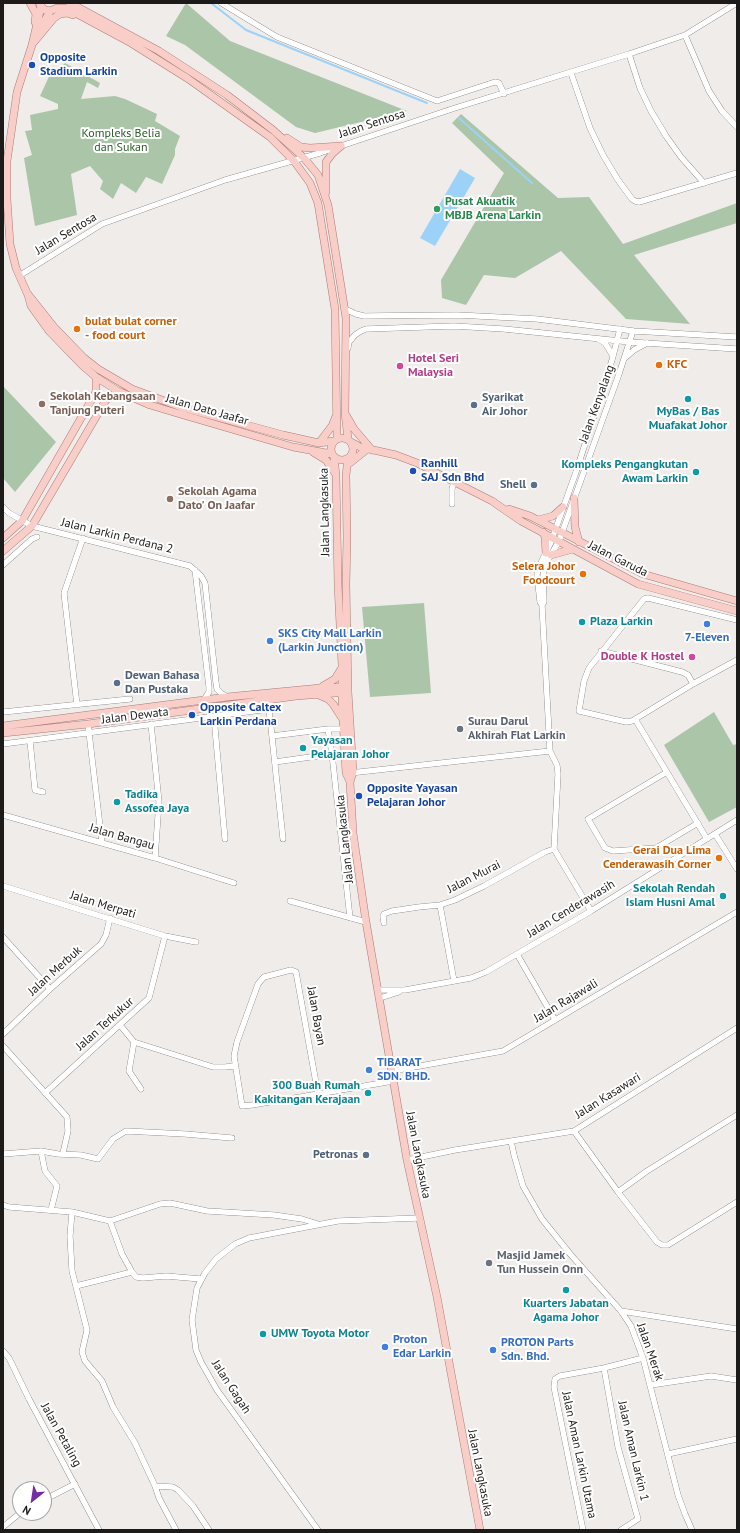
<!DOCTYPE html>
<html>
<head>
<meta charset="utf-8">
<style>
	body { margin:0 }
	#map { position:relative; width:740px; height:1533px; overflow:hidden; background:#efecea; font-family:"PT Sans",sans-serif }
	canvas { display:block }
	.frame { position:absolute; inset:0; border:4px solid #1c1b1a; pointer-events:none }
	.north { position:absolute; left:12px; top:1481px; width:40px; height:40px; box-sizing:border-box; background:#fff; border:1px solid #a4a4a3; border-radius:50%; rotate:210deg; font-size:11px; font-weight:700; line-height:16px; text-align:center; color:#1c1b1a }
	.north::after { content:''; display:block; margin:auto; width:14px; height:18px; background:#732da1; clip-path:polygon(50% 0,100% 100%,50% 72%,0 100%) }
</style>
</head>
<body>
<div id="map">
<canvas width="740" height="1533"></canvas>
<div class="frame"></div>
<div class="north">N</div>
</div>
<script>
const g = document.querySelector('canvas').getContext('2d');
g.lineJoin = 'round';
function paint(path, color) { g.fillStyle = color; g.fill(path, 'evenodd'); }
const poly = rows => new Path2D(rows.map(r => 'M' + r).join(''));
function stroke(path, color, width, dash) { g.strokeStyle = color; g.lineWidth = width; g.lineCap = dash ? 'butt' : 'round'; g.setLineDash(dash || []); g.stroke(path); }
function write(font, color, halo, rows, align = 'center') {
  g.font = font + ' "PT Sans",sans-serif'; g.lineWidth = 4; g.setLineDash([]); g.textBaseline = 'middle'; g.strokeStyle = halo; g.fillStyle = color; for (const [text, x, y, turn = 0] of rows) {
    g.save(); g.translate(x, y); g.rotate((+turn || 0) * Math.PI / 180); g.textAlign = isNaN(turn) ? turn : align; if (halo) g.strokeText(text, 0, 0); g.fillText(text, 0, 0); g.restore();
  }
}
paint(poly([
	[186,3,230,41,407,111,315,133,296,127,185,45,166,36],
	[65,63,100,83,98,88,87,82,81,99,115,96,125,99,157,114,155,121,180,136,175,149,175,155,162,184,146,177,136,193,121,183,113,199,100,189,103,181,90,166,71,174,77,215,35,226,24,158,32,155,25,131,32,130,30,115,58,109,58,104,40,96,52,70,56,72],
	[461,114,558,198,589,197,623,244,737,203,737,223,634,255,690,324,626,319,561,251,515,278,484,275,466,305,442,298,441,280,504,173,452,123],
	[3,386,56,442,15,492,3,478],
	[424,603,431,693,370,697,362,607],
	[714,712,733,745,737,744,737,807,709,822,664,745]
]), '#abc5a9');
paint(poly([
	[460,169,475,178,435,246,420,238]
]), '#9dd2f8');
stroke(poly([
	[211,3,246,30,427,103],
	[459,118,532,183]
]), '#9dd2f8', 2);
const minor = poly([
	[221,3,277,37,437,101,495,82,499,83,504,94],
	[685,35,709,91,722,111,737,127],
	[629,54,640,88,651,111,666,136,681,157,704,183],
	[571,73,590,128,603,155,618,180,632,199,635,201,639,202,737,173],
	[19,276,102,224,225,180,320,153,455,108,629,54,685,35,737,3],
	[345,309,356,314,364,316,457,315,537,319,634,331,737,337],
	[598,339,605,343,613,356],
	[348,348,349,342,355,335,361,331,366,329,454,326,504,329,630,342,737,349],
	[625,358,634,350,647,343],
	[452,504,452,489,454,482],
	[3,507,9,513,32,526,190,566,201,576,205,583,216,683,217,689,221,693,227,697],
	[3,565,32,539,37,537],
	[195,570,209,687,209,692,203,701],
	[648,598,644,599,589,668,584,681,579,711,626,722,632,721,693,684,737,660],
	[648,598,737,620],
	[542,605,544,602,543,575,545,565,559,541,619,374,633,331],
	[601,651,682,672,688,675,693,684],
	[270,699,269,709,283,839],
	[77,705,64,593,83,538],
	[3,712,130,699],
	[214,717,225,839],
	[635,719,707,839],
	[88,724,102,843],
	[151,724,159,802,155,858],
	[328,729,332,754,350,918],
	[272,736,328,729,344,729],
	[30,741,35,790,43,792],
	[3,744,269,709],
	[275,762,332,754],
	[667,772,588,819,605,848,613,851,656,848,698,823],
	[350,773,550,751],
	[3,815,155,858,234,883],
	[715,834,737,869],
	[3,886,165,936,196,942],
	[290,901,366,922],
	[440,905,454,981],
	[591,911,554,849,558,774,557,765,550,751,542,605,540,602,537,575,538,569,551,542,576,472,612,360,620,329],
	[384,923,383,916,384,914,392,911,419,907,440,905,455,900,484,886,545,852,554,849],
	[3,937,50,989],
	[517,954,555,1020],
	[379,990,405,990,471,978,486,972,591,911,737,820],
	[380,998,399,992],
	[120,1025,134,1042,213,1067,225,1067,235,1066],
	[3,1034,50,989,101,944,106,935,110,918],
	[134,1042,129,1071,141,1089],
	[3,1046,67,1117,68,1131,63,1153],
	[392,1071,503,1051,737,912],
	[45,1093,149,998,165,936],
	[318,1094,296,972,291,970,264,977,258,984,237,1042,234,1056,242,1106,252,1105,318,1094,393,1081],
	[574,1131,618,1192,657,1242,662,1245,668,1245,737,1202],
	[511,1141,514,1155,523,1186,542,1219,571,1255,621,1311,631,1326,643,1358,678,1495,685,1514,692,1530],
	[41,1151,45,1171,57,1186,51,1210],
	[3,1154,41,1151,58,1154,81,1155,98,1159,113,1139,126,1131,185,1134,232,1138],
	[407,1160,455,1150,574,1131,737,1028],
	[618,1192,647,1171,737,1115],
	[3,1205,9,1207,72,1212,110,1221,160,1204,170,1203,207,1211,274,1215,302,1219,318,1224],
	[72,1212,70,1236,72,1271,87,1330,82,1352,85,1361,102,1381,113,1407,135,1443,155,1486,159,1498,176,1530],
	[110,1221,122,1254,132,1272,136,1277,143,1278,166,1276,201,1279],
	[76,1286,132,1272],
	[621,1311,737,1329],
	[3,1351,9,1358,29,1399,99,1530],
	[604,1368,618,1447,638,1519,621,1530],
	[651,1385,711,1376,737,1380],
	[668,1454,737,1439],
	[155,1486,173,1487,178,1490,193,1506,209,1530],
	[44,1500,75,1484],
	[3,1527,20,1513],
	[318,1530,217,1390,201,1362,196,1350,192,1320,197,1288,205,1273,216,1259,235,1244,249,1238,338,1221,419,1218],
	[583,1530,554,1387,555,1379,560,1376,604,1368,643,1358]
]);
const major = poly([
	[30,3,36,14,35,22],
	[70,3,159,51,227,95,273,130,304,158,318,175,328,205,346,318,345,413,348,439],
	[40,5,45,10,50,11,57,8,66,8,131,43,187,78,270,137,294,161,310,183,318,203,335,309,337,438],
	[41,7,32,45,17,92,7,161,7,199,10,244,16,268,27,293,54,327,84,358,98,369,132,389,181,407,283,435,319,443,334,441],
	[39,31,50,11],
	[34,42,54,18,60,14,67,13,73,15],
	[287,138,301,147,310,148,341,146],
	[326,192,326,162,332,154,341,146],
	[28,295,31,306,49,331,83,366,96,377,118,391,150,405,180,414,293,447,332,454],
	[346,415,354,429,372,450],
	'331 449a11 11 0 1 1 22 0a11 11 0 1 1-22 0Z',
	[351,442,360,447,396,455,417,463,492,501,521,521,638,584,737,611],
	[319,443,332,426,336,416],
	[313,452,326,460,335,473],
	[334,458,336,475,338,585,342,665,342,703,346,773,350,782],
	[348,459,346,475,347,537,346,585,348,692,353,772,350,782,353,833,366,922,407,1160,437,1297,480,1530],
	[350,463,366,450],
	[574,498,575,527,579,542],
	[509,509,530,516,643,574,737,601],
	[538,520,553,516,563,507],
	[543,532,545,537,546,553],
	[3,538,22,521,96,392,96,377],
	[3,551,32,526,106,400,118,391],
	[551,555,573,549],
	[323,686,335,679,341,669],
	[319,695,328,699,333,704,342,718],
	[3,726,227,697,320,688,348,687],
	[3,733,88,724,296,696,348,692]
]);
stroke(minor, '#696765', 6);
stroke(major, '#aa7b74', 8);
stroke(minor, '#fff', 5.5);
stroke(major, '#facec8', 7);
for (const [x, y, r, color] of [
	[32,65,4,"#1a4fb4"],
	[437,209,4,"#2e9e5b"],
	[77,329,4,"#e8710a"],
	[659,365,4,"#e8710a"],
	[400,366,4,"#d1479c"],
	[688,399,4,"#0f9aa8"],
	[42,404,4,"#8d6e63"],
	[474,405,4,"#5c6f8a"],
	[413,471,4,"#1a4fb4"],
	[696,472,4,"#0f9aa8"],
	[534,485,4,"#5c6f8a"],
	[170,499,4,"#8d6e63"],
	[583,574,4,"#e8710a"],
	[582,622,4,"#0f9aa8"],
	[707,624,4,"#3f7fe0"],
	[270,641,4,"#3f7fe0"],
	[692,657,4,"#d1479c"],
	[117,683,4,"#5c6f8a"],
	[192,715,4,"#1a4fb4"],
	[460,729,4,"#6b7280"],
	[303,748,4,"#0f9aa8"],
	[359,796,4,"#1a4fb4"],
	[117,802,4,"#0f9aa8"],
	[719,858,4,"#e8710a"],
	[723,896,4,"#0f9aa8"],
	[369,1070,4,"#3f7fe0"],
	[368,1093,4,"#0f9aa8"],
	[366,1155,4,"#5c6f8a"],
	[489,1263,4,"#6b7280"],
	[566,1290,4,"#0f9aa8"],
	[263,1334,4,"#0f9aa8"],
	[385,1347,4,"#3f7fe0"],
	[493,1350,4,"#3f7fe0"]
]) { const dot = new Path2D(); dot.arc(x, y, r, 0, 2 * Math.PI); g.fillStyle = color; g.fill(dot); stroke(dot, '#fff', 1.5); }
write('bold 12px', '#164399', '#fff', [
	["Opposite",40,58],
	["Stadium Larkin",40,72],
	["Ranhill",421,464],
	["SAJ Sdn Bhd",421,478],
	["Opposite Caltex",200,708],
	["Larkin Perdana",200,722],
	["Opposite Yayasan",367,789],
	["Pelajaran Johor",367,803]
], 'left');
write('12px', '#1c1b1a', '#fff', [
	["Jalan Sentosa",372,124,-18],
	["Jalan Sentosa",66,234,-31],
	["Jalan Kenyalang",597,404,-70],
	["Jalan Dato Jaafar",207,410,16],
	["Jalan Langkasuka",325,512,-91],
	["Jalan Larkin Perdana 2",117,536,14],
	["Jalan Garuda",618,559,27],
	["Jalan Dewata",135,716,-7],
	["Jalan Bangau",122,837,16],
	["Jalan Langkasuka",345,839,-96],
	["Jalan Murai",474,877,-27],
	["Jalan Merpati",103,905,17],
	["Jalan Cenderawasih",571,909,-31],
	["Jalan Merbuk",55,971,-42],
	["Jalan Rajawali",566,1001,-31],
	["Jalan Bayan",316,1016,80],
	["Jalan Terkukur",105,1024,-42],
	["Jalan Kasawari",608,1096,-32],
	["Jalan Langkasuka",418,1155,79],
	["Jalan Merak",650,1352,71],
	["Jalan Gagah",231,1387,57],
	["Jalan Petaling",61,1435,61],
	["Jalan Aman Larkin 1",633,1451,77],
	["Jalan Aman Larkin Utama",579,1455,78],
	["Jalan Langkasuka",480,1473,79]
]);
write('12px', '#275e24', '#fff', [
	["Kompleks Belia",121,134],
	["dan Sukan",121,148]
]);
write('bold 12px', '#27864d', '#fff', [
	["Pusat Akuatik",445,202],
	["MBJB Arena Larkin",445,216]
], 'left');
write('bold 12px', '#c56008', '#fff', [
	["bulat bulat corner",85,322],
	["- food court",85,336],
	["KFC",667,365],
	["Selera Johor",575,567,"right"],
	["Foodcourt",575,581,"right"],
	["Gerai Dua Lima",711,851,"right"],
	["Cenderawasih Corner",711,865,"right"]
], 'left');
write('bold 12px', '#b23c85', '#fff', [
	["Hotel Seri",408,359],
	["Malaysia",408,373],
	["Double K Hostel",684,657,"right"]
], 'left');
write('bold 12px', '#785e54', '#fff', [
	["Sekolah Kebangsaan",50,397],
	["Tanjung Puteri",50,411],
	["Sekolah Agama",178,492],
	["Dato' On Jaafar",178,506]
], 'left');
write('bold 12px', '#4e5e75', '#fff', [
	["Syarikat",482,398],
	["Air Johor",482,412],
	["Shell",526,485,"right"],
	["Dewan Bahasa",125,676],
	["Dan Pustaka",125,690],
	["Petronas",358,1155,"right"]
], 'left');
write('bold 12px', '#0d838f', '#fff', [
	["MyBas / Bas",688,412,"center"],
	["Muafakat Johor",688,426,"center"],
	["Kompleks Pengangkutan",688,465,"right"],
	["Awam Larkin",688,479,"right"],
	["Plaza Larkin",590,622],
	["Yayasan",311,741],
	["Pelajaran Johor",311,755],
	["Tadika",125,795],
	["Assofea Jaya",125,809],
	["Sekolah Rendah",715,889,"right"],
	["Islam Husni Amal",715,903,"right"],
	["300 Buah Rumah",360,1086,"right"],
	["Kakitangan Kerajaan",360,1100,"right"],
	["Kuarters Jabatan",566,1304,"center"],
	["Agama Johor",566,1318,"center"],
	["UMW Toyota Motor",271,1334]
], 'left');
write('bold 12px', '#366cbe', '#fff', [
	["SKS City Mall Larkin",278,634],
	["(Larkin Junction)",278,648],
	["7-Eleven",707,638,"center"],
	["TIBARAT",377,1063],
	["SDN. BHD.",377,1077],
	["Proton",393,1340],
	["Edar Larkin",393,1354],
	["PROTON Parts",501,1343],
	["Sdn. Bhd.",501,1357]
], 'left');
write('bold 12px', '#5b616d', '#fff', [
	["Surau Darul",468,722],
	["Akhirah Flat Larkin",468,736],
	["Masjid Jamek",497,1256],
	["Tun Hussein Onn",497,1270]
], 'left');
</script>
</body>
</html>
